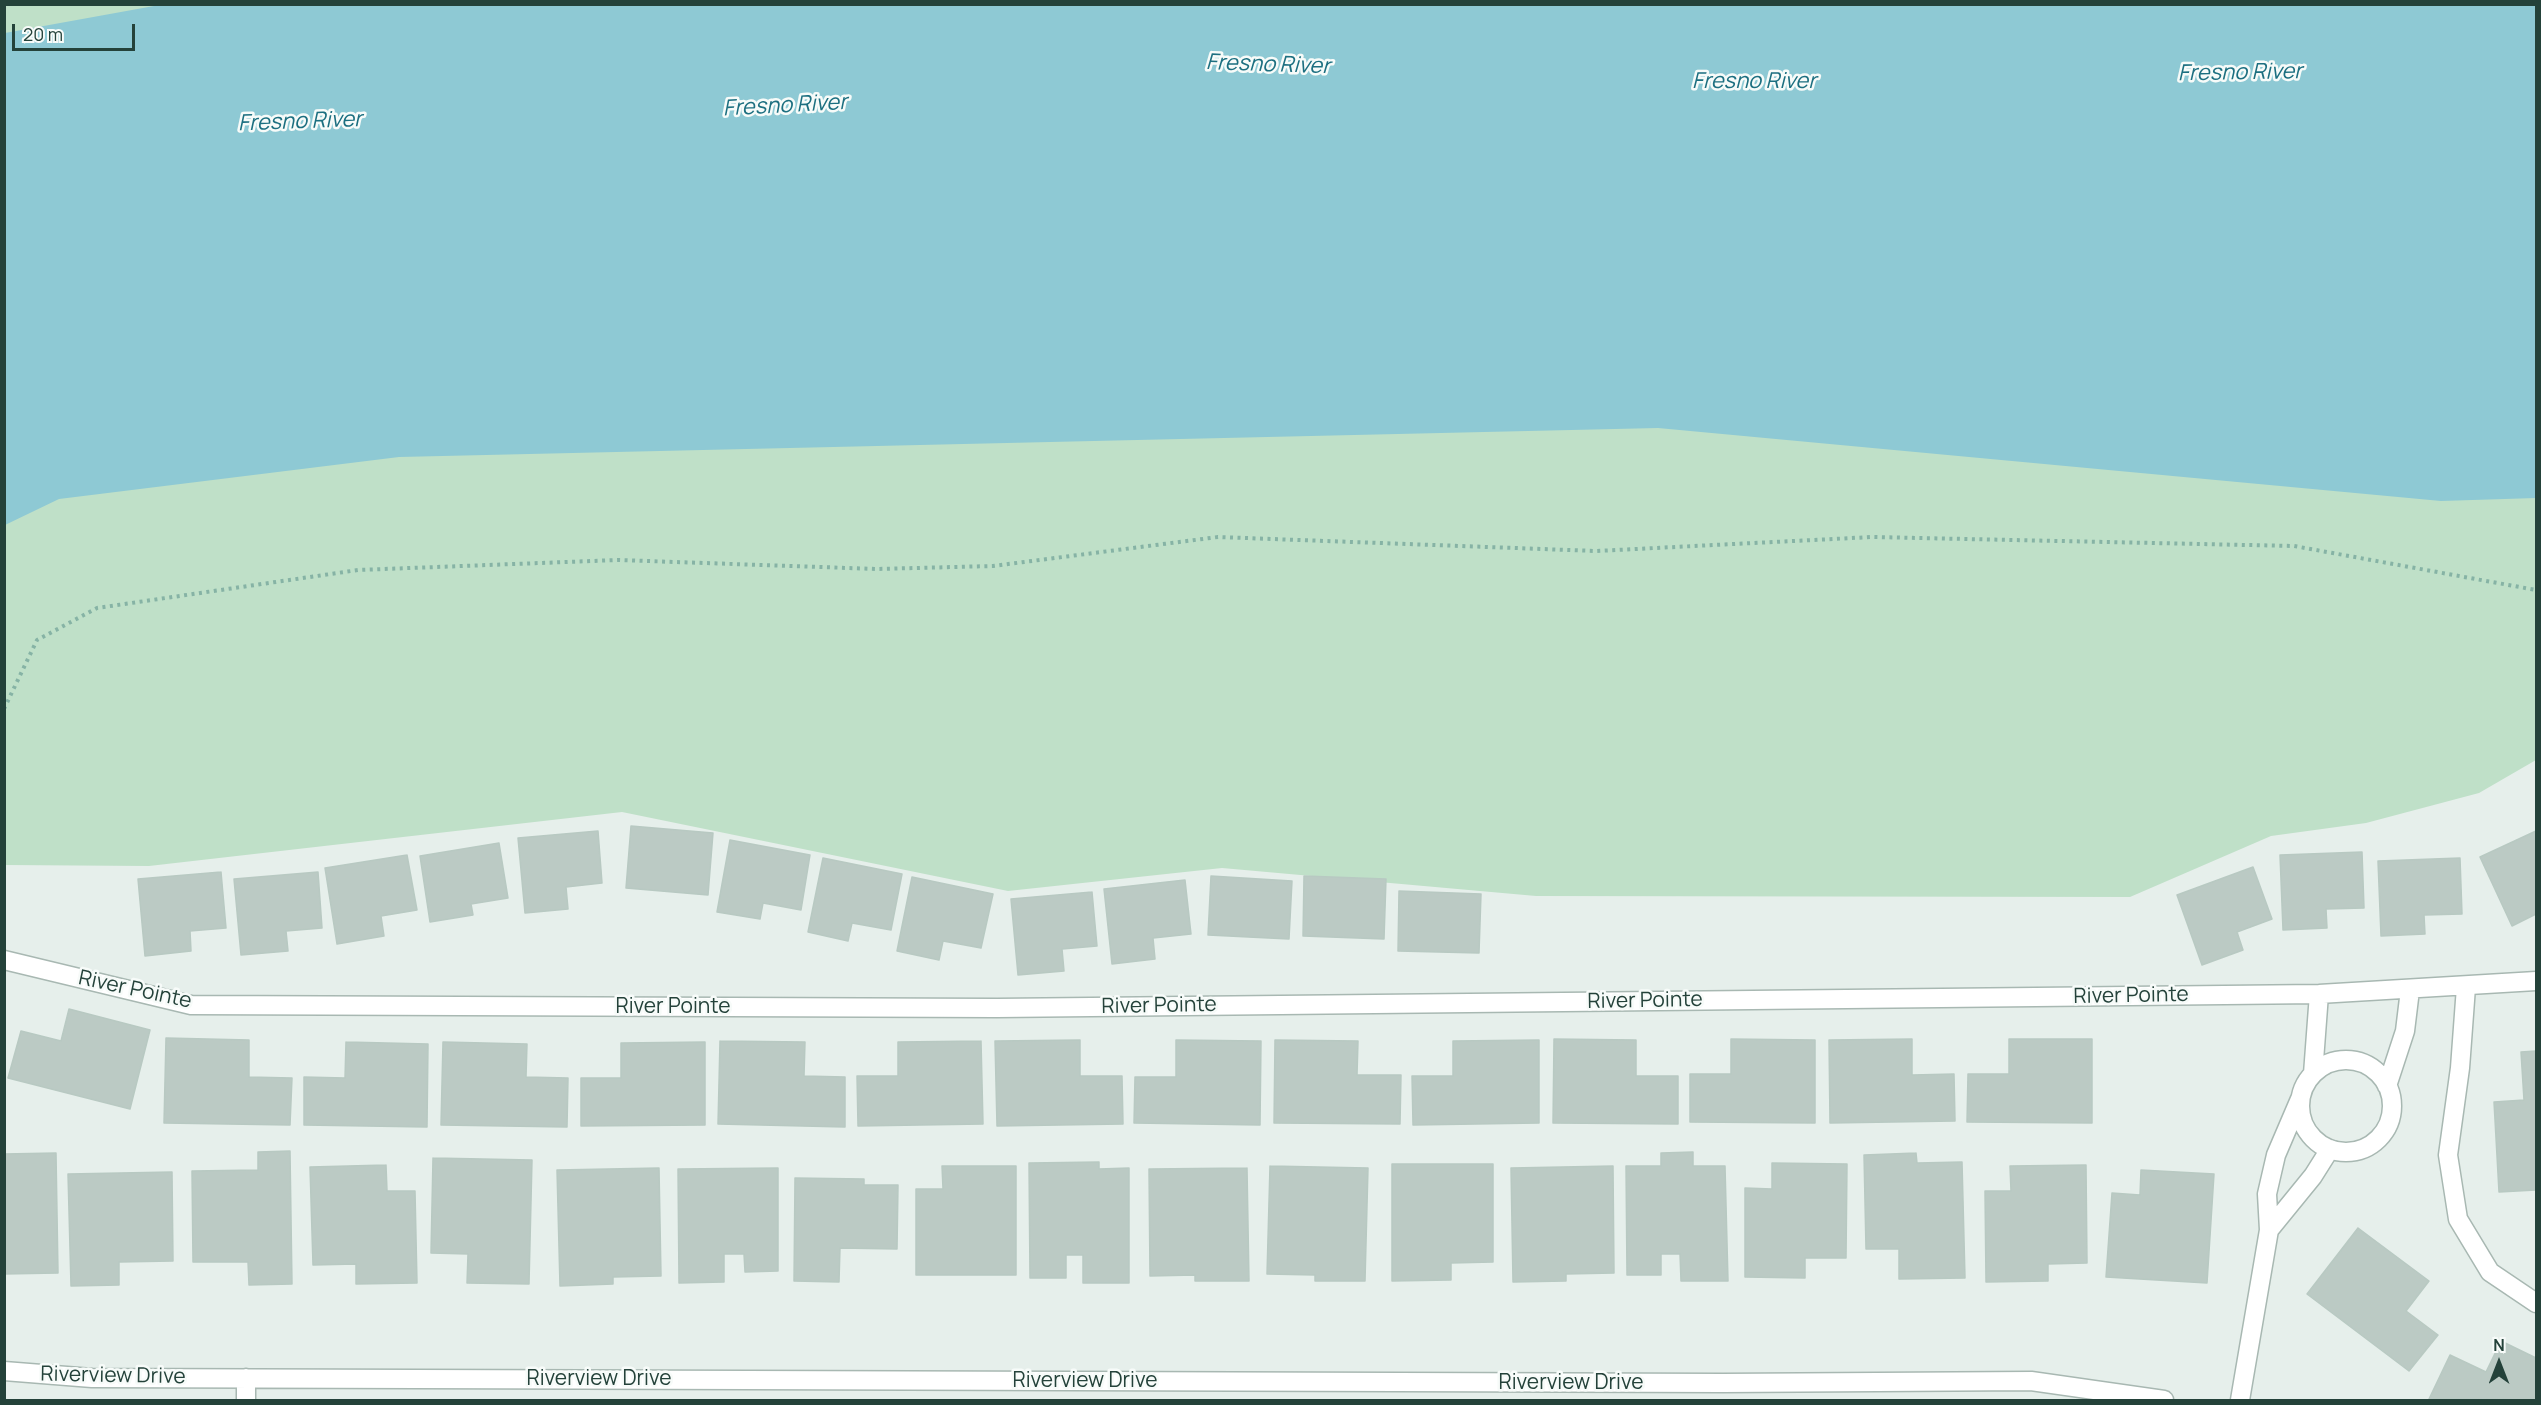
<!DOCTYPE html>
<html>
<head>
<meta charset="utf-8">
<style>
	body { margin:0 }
	#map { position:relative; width:2541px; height:1405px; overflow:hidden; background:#e6efeb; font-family:Manrope,sans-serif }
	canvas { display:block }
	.frame { position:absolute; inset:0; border:6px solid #24423a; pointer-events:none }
	.north { position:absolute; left:2469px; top:1333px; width:60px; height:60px; -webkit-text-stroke:4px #f7fbf9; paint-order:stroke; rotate:0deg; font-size:16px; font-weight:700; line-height:24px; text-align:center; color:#24423a }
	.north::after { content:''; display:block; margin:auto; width:21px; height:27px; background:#24423a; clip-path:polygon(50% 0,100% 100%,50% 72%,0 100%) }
	.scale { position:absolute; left:12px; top:24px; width:123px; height:27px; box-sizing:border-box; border:3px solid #24423a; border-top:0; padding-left:8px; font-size:18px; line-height:21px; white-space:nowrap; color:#24423a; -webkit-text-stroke:4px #f7fbf9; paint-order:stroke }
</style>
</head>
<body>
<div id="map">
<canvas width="2541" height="1405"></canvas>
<div class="frame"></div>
<div class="north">N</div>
<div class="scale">20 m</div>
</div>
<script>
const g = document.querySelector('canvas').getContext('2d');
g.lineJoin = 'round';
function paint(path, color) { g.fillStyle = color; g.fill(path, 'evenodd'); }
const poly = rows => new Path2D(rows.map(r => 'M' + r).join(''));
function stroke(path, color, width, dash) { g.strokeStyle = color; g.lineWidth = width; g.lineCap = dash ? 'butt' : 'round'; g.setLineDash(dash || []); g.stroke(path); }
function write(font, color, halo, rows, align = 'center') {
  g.font = font + ' Manrope,sans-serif'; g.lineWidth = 5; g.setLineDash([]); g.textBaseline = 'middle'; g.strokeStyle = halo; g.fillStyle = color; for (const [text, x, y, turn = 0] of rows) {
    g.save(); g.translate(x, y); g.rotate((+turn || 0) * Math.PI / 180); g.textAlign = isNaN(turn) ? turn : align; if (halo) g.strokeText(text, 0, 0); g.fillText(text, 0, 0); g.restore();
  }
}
paint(poly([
	[5,5,2536,5,2536,760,2479,793,2366,823,2271,836,2130,897,1536,896,1222,868,1008,891,622,812,149,866,5,865]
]), '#bfe0c8');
paint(poly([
	[165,4,2536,5,2536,498,2441,501,1658,428,399,457,59,499,5,525,5,33]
]), '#8ec9d4');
const building = poly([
	[631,826,713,833,708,895,626,888,631,826],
	[598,831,602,883,566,887,568,909,525,913,518,838,598,831],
	[2536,831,2536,914,2512,926,2480,857,2536,831],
	[730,840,810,855,801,910,763,903,760,919,717,912,730,840],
	[499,843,508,898,471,904,473,915,430,922,420,856,499,843],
	[2362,852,2364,908,2326,909,2327,928,2283,930,2280,855,2362,852],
	[407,855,417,910,381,916,384,936,337,944,325,868,407,855],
	[823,858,902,874,891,930,852,923,848,941,808,932,823,858],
	[2460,858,2462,914,2424,915,2425,934,2381,936,2378,861,2460,858],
	[2253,867,2272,919,2237,932,2243,950,2202,965,2177,895,2253,867],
	[221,872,226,928,190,931,191,951,145,956,138,879,221,872],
	[318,872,322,928,286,931,288,951,241,955,234,879,318,872],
	[1211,876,1292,881,1289,939,1208,935,1211,876],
	[1304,876,1386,879,1384,939,1303,936,1304,876],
	[912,877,993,894,981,948,943,941,939,960,897,951,912,877],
	[1185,880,1191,934,1153,938,1155,959,1112,964,1104,889,1185,880],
	[1399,891,1481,894,1479,953,1398,951,1399,891],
	[1092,892,1097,946,1062,949,1064,971,1018,975,1011,899,1092,892],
	[69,1009,150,1030,130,1109,8,1078,21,1031,61,1041,69,1009],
	[166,1038,249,1040,249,1077,292,1078,290,1125,164,1123,166,1038],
	[1554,1039,1636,1040,1636,1076,1678,1076,1678,1124,1553,1123,1554,1039],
	[1731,1039,1815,1040,1815,1123,1690,1122,1690,1074,1731,1074,1731,1039],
	[1912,1039,1912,1075,1954,1074,1955,1121,1830,1123,1829,1040,1912,1039],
	[2009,1039,2092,1039,2092,1123,1967,1122,1968,1074,2009,1074,2009,1039],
	[1080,1040,1080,1076,1122,1076,1123,1124,997,1126,995,1041,1080,1040],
	[1176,1040,1261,1041,1260,1125,1134,1123,1135,1077,1176,1077,1176,1040],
	[1275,1040,1358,1041,1357,1075,1401,1075,1400,1124,1274,1123,1275,1040],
	[1539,1040,1539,1123,1413,1125,1412,1076,1453,1076,1453,1041,1539,1040],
	[720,1041,805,1042,804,1076,845,1077,845,1127,718,1124,720,1041],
	[981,1041,983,1124,858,1126,857,1076,898,1076,898,1042,981,1041],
	[346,1042,428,1044,427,1127,304,1125,304,1077,345,1078,346,1042],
	[443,1042,527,1044,526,1077,568,1078,567,1127,441,1125,443,1042],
	[705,1042,705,1125,581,1126,581,1078,621,1078,621,1043,705,1042],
	[2536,1051,2536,1190,2499,1192,2494,1102,2524,1100,2521,1052,2536,1051],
	[290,1151,292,1284,249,1285,248,1262,193,1262,192,1171,258,1170,258,1152,290,1151],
	[1693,1152,1693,1166,1725,1166,1728,1281,1681,1281,1680,1254,1661,1254,1661,1275,1627,1275,1626,1166,1661,1166,1661,1153,1693,1152],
	[56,1153,58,1273,4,1274,4,1154,56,1153],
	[1916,1153,1917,1163,1962,1162,1965,1278,1899,1279,1899,1249,1866,1249,1864,1155,1916,1153],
	[433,1158,532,1160,529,1284,467,1283,468,1254,431,1253,433,1158],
	[1099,1162,1099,1169,1129,1168,1129,1283,1083,1283,1083,1255,1066,1255,1066,1278,1030,1278,1029,1163,1099,1162],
	[1772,1163,1847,1164,1846,1258,1805,1258,1805,1278,1745,1277,1745,1188,1772,1189,1772,1163],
	[1392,1164,1493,1164,1493,1262,1451,1263,1451,1280,1392,1281,1392,1164],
	[386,1165,387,1191,415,1191,417,1283,356,1284,356,1264,313,1265,310,1167,386,1165],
	[2086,1165,2087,1263,2048,1264,2048,1281,1986,1282,1985,1191,2011,1191,2010,1166,2086,1165],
	[942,1166,1016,1166,1016,1275,916,1275,916,1189,943,1189,942,1166],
	[1270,1166,1368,1168,1365,1281,1315,1281,1315,1275,1267,1274,1270,1166],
	[1613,1166,1614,1273,1566,1274,1566,1281,1513,1282,1511,1168,1613,1166],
	[659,1168,661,1276,613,1277,613,1284,560,1286,557,1170,659,1168],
	[778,1168,778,1271,745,1272,744,1254,724,1254,724,1282,679,1283,678,1169,778,1168],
	[1247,1168,1249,1281,1195,1281,1195,1275,1150,1276,1149,1169,1247,1168],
	[2141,1170,2214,1174,2207,1283,2106,1277,2112,1193,2140,1195,2141,1170],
	[172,1172,173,1261,119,1262,119,1285,71,1286,68,1174,172,1172],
	[795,1178,864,1179,864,1185,898,1185,897,1249,840,1248,839,1282,794,1281,795,1178],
	[2358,1228,2429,1281,2406,1311,2438,1335,2409,1371,2307,1294,2358,1228],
	[2501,1341,2536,1358,2536,1400,2429,1399,2450,1355,2486,1372,2501,1341]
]);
paint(building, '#bbcac4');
stroke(building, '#b8c9c2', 1.5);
const street = poly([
	[4,960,191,1005,997,1008,2319,994,2536,981],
	[2466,987,2460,1068,2448,1155,2458,1219,2490,1272,2536,1303],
	'2300 1106a46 46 0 1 1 92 0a46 46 0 1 1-92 0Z',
	[2313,1074,2319,994],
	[2387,1086,2405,1031,2410,990],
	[2269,1230,2313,1176,2330,1149],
	[4,1371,92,1378,1723,1383,2031,1381,2164,1400],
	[246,1378,246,1400],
	[2240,1400,2269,1230,2267,1194,2276,1155,2300,1099]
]);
stroke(street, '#a8b8b2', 21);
stroke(poly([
	[4,709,37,640,97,608,358,570,618,560,877,569,993,566,1218,537,1596,551,1872,537,2294,546,2536,590]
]), '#86b3a5', 4, [3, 4.5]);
stroke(street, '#fff', 18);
write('21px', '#24423a', '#f7fbf9', [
	["River Pointe",135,990,12],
	["River Pointe",2131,996,-1],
	["River Pointe",1645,1001,-1],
	["River Pointe",1159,1006,-1],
	["River Pointe",673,1007],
	["Riverview Drive",113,1376,1],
	["Riverview Drive",599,1379],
	["Riverview Drive",1085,1381],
	["Riverview Drive",1571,1383]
]);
write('italic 22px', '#1c6f80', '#f7fbf9', [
	["Fresno River",1268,65,2],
	["Fresno River",2240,73,-1],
	["Fresno River",1754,82],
	["Fresno River",785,106,-3],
	["Fresno River",300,122,-2]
]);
</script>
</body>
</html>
